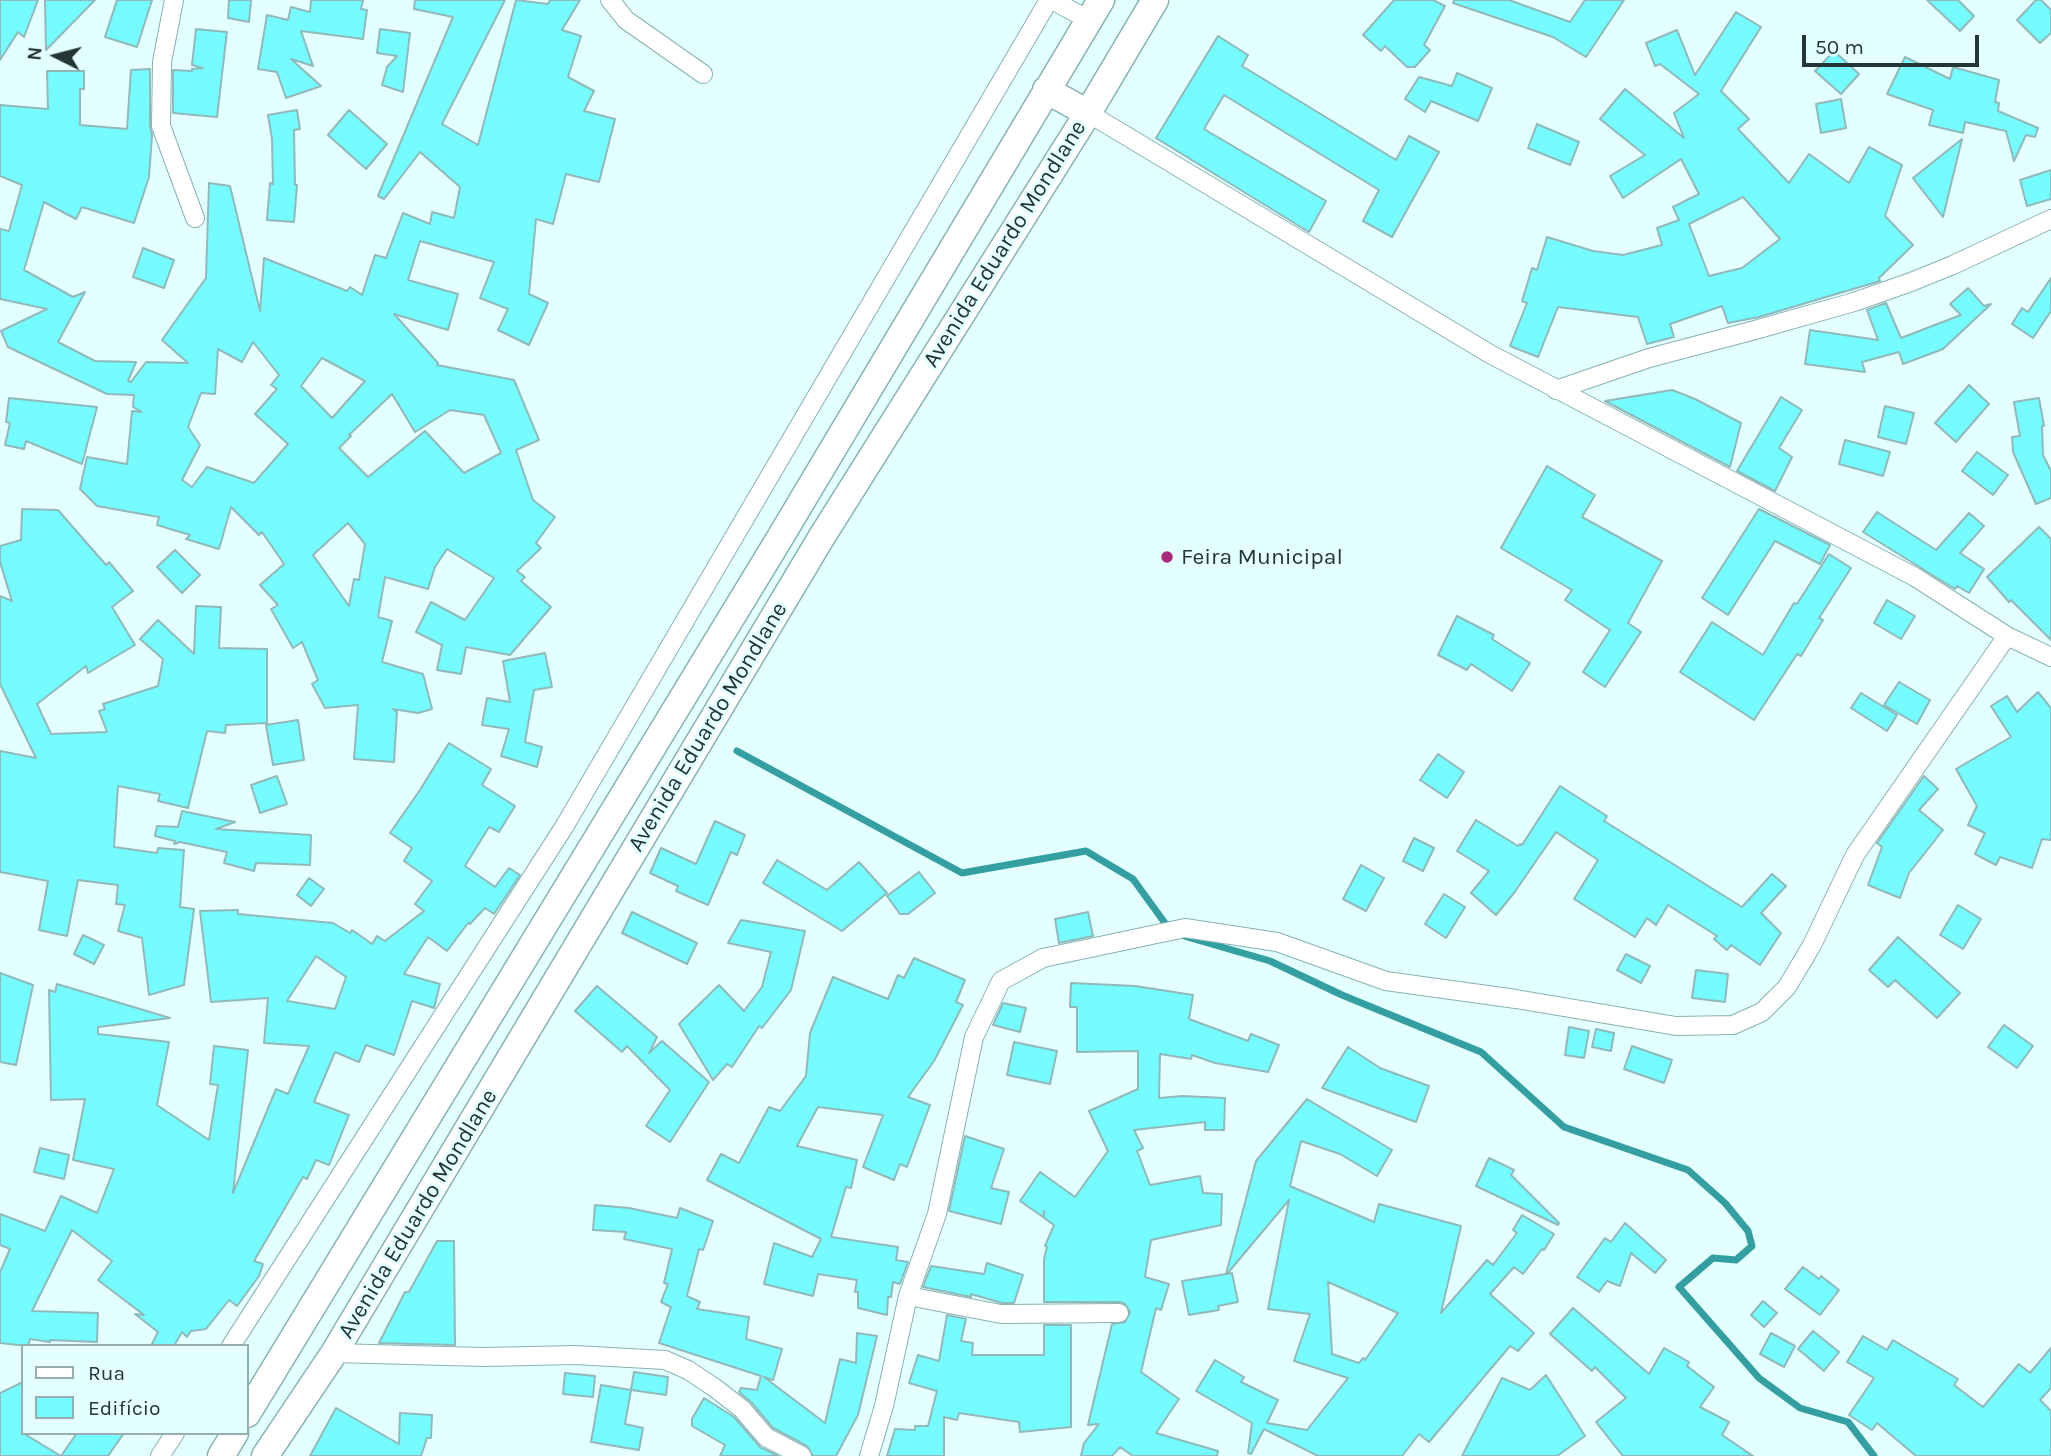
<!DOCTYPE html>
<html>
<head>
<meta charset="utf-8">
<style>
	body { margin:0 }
	#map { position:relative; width:2051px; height:1456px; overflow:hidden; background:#e4ffff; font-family:Karla,sans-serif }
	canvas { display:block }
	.legend { position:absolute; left:21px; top:1344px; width:228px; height:91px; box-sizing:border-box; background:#e4ffff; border:2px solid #97aeae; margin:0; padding:9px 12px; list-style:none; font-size:21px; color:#233535 }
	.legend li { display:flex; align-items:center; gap:14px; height:35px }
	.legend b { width:35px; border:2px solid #97aeae }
	.north { position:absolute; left:21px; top:21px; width:70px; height:70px; -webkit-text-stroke:5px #e4ffff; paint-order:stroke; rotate:276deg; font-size:19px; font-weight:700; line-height:28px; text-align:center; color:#233535 }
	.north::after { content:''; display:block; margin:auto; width:24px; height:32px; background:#233535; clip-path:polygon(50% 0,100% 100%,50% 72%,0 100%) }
	.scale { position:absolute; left:1802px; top:35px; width:177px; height:32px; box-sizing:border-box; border:4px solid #233535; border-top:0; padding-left:9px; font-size:21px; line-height:24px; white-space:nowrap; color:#233535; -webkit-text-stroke:5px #e4ffff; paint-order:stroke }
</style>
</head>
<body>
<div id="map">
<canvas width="2051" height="1456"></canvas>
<ul class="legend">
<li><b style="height:9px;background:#fff"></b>Rua</li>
<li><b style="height:19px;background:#75fcfe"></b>Edifício</li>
</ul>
<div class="north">N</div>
<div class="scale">50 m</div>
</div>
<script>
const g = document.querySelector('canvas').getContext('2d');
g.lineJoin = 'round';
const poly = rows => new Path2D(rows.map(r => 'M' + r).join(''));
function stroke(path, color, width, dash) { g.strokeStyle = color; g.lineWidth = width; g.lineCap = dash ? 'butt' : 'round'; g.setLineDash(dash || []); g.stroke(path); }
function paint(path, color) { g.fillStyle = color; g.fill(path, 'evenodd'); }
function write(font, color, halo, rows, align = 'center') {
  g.font = font + ' Karla,sans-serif'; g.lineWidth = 6; g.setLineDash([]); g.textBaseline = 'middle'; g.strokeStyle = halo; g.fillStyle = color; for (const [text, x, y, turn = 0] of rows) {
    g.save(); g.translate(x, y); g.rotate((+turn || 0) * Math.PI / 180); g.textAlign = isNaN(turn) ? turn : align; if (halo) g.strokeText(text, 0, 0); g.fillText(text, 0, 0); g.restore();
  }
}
stroke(poly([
	[737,751,962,873,1086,851,1133,879,1170,930],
	[1184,936,1270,961,1342,995,1481,1052,1564,1127,1688,1170,1725,1203,1748,1231,1752,1246,1736,1260,1713,1258,1679,1287,1759,1378,1800,1408,1848,1422,1874,1456]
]), '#339fa0', 7);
const building = poly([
	[0,0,38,0,24,37,18,32,0,60,0,0],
	[45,0,95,0,46,50,45,0],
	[117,0,152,0,137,47,105,37,117,0],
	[229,0,251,0,249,22,228,18,229,0],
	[311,0,363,0,361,9,367,10,363,39,301,31,313,66,291,59,321,86,286,98,277,72,258,69,267,15,288,20,291,7,310,12,311,0],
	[415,0,505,0,442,124,478,145,516,0,548,4,550,0,580,0,562,30,581,36,568,77,594,91,584,111,615,119,599,182,566,174,553,224,536,219,529,294,548,303,529,345,498,330,508,309,480,298,494,262,420,241,408,280,458,294,448,330,394,314,438,363,437,365,514,380,539,440,516,450,533,500,555,517,536,543,541,548,517,571,525,577,521,581,551,607,510,655,466,647,461,674,437,670,442,645,416,632,431,602,465,620,494,578,447,549,435,567,428,589,385,577,378,617,392,621,382,662,423,674,432,709,418,713,393,709,397,712,394,762,354,759,358,705,325,708,312,684,318,680,302,642,293,648,271,609,278,605,260,585,284,564,262,532,259,535,231,507,219,549,186,539,190,535,157,525,159,517,97,506,80,489,87,457,127,464,132,411,142,412,133,407,134,395,107,394,8,347,1,331,47,309,0,299,0,229,9,231,22,185,0,176,0,105,48,109,47,71,84,71,84,89,80,89,80,125,127,129,131,70,150,69,150,126,152,135,149,177,134,223,82,207,76,219,44,202,24,270,73,297,85,292,58,342,95,361,136,362,128,381,131,382,146,362,188,363,162,340,206,278,209,183,230,186,260,311,264,258,347,291,350,287,362,295,375,255,386,258,403,213,430,224,432,212,454,218,460,187,420,152,384,199,378,196,453,17,414,9,415,0],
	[253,342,279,375,271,385,277,389,255,414,288,444,254,483,207,467,192,487,182,480,200,445,188,427,201,393,215,394,218,349,242,362,253,342],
	[322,358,365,381,332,418,301,386,322,358],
	[392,394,415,432,450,410,484,415,501,453,464,473,425,431,368,477,339,448,351,436,349,435,392,394],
	[348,523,365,544,359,580,354,579,349,606,313,555,348,523],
	[1394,0,1433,0,1445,6,1424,45,1430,50,1415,67,1407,67,1385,46,1381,51,1363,35,1394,0],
	[1454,0,1509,0,1570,22,1585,0,1624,0,1586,57,1553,37,1453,3,1454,0],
	[1927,0,1958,0,1974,16,1960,31,1927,0],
	[2036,0,2041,0,2051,10,2051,33,2040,43,2017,20,2036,0],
	[1736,12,1761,27,1721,91,1749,119,1738,129,1789,183,1809,154,1849,183,1869,147,1902,165,1885,216,1913,245,1879,278,1880,281,1759,317,1728,323,1722,306,1670,324,1674,337,1647,344,1638,317,1558,307,1538,357,1510,346,1527,303,1522,301,1532,268,1537,270,1547,237,1593,251,1623,255,1662,245,1657,228,1679,220,1673,207,1699,194,1681,159,1623,198,1610,176,1645,155,1600,119,1625,89,1684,138,1674,113,1699,94,1660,64,1655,66,1646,43,1677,30,1695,75,1736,12],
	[1743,197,1780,239,1742,268,1709,276,1689,224,1743,197],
	[196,29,227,32,217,117,173,113,173,70,192,71,192,69,203,68,192,65,196,29],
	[380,29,410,33,403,92,382,85,387,67,397,56,377,53,380,29],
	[1218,36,1248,55,1242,66,1396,160,1409,136,1439,152,1392,237,1363,221,1379,190,1224,95,1204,129,1326,201,1309,232,1156,138,1218,36],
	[1834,51,1859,74,1841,94,1815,71,1834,51],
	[1905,57,1950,79,1953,67,1999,80,1995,102,1999,103,1998,111,2038,128,2035,137,2026,135,2014,161,2006,131,1965,122,1963,133,1929,125,1933,110,1887,94,1905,57],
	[1457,73,1492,88,1478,121,1431,101,1425,112,1405,99,1419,77,1452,86,1457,73],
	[1841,99,1846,128,1821,133,1816,104,1841,99],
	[297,110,300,129,294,130,295,185,297,185,294,222,267,220,270,183,273,184,272,139,268,115,297,110],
	[349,110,387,144,366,169,328,135,349,110],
	[1537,124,1579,142,1570,165,1528,148,1537,124],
	[1962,139,1955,168,1943,217,1913,178,1962,139],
	[2051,170,2051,199,2027,206,2020,180,2051,170],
	[143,248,174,260,164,288,133,277,143,248],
	[2051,278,2051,311,2033,338,2012,324,2022,308,2028,312,2051,278],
	[1968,288,1984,306,1991,304,1943,349,1903,364,1899,352,1862,362,1865,372,1805,364,1810,330,1878,340,1867,310,1886,303,1901,338,1961,315,1950,304,1968,288],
	[1969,385,1989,404,1956,442,1935,423,1969,385],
	[1672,390,1695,399,1741,423,1730,467,1605,401,1672,390],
	[1781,397,1802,410,1779,448,1792,457,1775,491,1737,471,1781,397],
	[9,398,97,407,82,464,26,441,24,449,5,445,10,423,6,422,9,398],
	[2039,398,2044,426,2042,426,2043,455,2051,471,2051,498,2036,504,2013,452,2012,437,2020,436,2014,402,2039,398],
	[1885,406,1914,413,1906,444,1878,437,1885,406],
	[1845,440,1890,452,1883,476,1839,464,1845,440],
	[1977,452,2008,475,1993,495,1962,471,1977,452],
	[1547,466,1595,495,1582,517,1662,561,1628,623,1641,632,1605,687,1583,672,1610,630,1565,600,1572,590,1501,548,1547,466],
	[22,509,58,510,106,565,109,562,133,591,112,607,135,645,88,673,86,666,37,704,51,734,107,732,99,711,105,709,103,704,158,686,163,659,140,639,158,620,194,654,196,606,221,607,219,648,267,649,267,723,226,725,225,733,207,731,188,808,158,801,160,794,118,786,114,847,157,853,158,848,184,850,180,907,194,909,184,985,149,995,142,938,118,931,125,905,116,904,118,885,78,880,67,936,39,930,48,881,0,872,0,751,36,758,0,684,0,596,12,601,0,562,0,546,21,540,22,509],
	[1759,509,1830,545,1820,564,1775,541,1728,615,1702,598,1759,509],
	[1877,512,1936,550,1969,513,1984,526,1960,553,1984,569,1969,593,1957,586,1955,589,1863,532,1877,512],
	[2039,527,2051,539,2051,640,2011,600,2009,602,1987,577,2039,527],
	[175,550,200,575,182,593,157,567,175,550],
	[1829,554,1851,568,1819,618,1823,620,1801,656,1797,654,1754,720,1680,672,1712,622,1763,655,1794,603,1797,604,1829,554],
	[1887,600,1915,616,1901,639,1874,623,1887,600],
	[1457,616,1494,635,1492,639,1530,663,1512,691,1471,664,1467,670,1438,655,1457,616],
	[545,653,552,687,534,690,525,742,542,747,537,767,501,756,509,729,482,725,487,698,510,702,503,661,545,653],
	[1899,682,1930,700,1917,724,1884,705,1899,682],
	[2038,692,2051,708,2051,840,2042,839,2032,868,2000,857,1996,865,1975,854,1985,833,1968,825,1977,806,1956,769,2011,737,1991,706,2007,696,2017,712,2038,692],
	[1861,693,1897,715,1887,731,1851,708,1861,693],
	[298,720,304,760,273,765,266,725,298,720],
	[449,743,491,769,482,785,515,806,499,832,489,827,465,866,495,887,509,868,520,875,494,914,485,908,470,924,468,923,447,951,428,937,404,974,440,984,434,1008,412,1001,394,1055,366,1045,359,1062,335,1052,314,1102,349,1115,329,1165,316,1160,307,1179,303,1177,254,1261,263,1264,259,1276,237,1306,229,1300,206,1329,191,1331,187,1337,182,1332,174,1346,151,1346,158,1332,135,1314,144,1315,98,1280,112,1261,72,1230,32,1311,98,1313,97,1342,50,1340,50,1342,30,1339,28,1346,0,1343,0,1272,10,1249,0,1245,0,1214,45,1231,61,1196,97,1213,114,1169,73,1160,85,1099,51,1100,49,990,55,992,57,984,170,1018,98,1027,98,1034,169,1042,157,1105,209,1140,218,1085,210,1084,214,1046,248,1050,233,1193,276,1089,288,1094,309,1046,264,1043,268,998,211,1002,200,911,238,910,238,914,333,923,350,933,352,930,372,944,377,936,385,941,424,911,415,904,432,881,404,861,412,848,390,833,420,790,449,743],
	[316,956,346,977,335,1009,287,1001,316,956],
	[1438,754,1464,772,1447,798,1420,780,1438,754],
	[277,776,287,804,260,813,251,785,277,776],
	[1924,776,1938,789,1919,810,1943,830,1909,873,1900,898,1868,885,1882,847,1877,843,1924,776],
	[1560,786,1607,816,1604,821,1742,907,1772,874,1786,886,1761,913,1781,933,1760,965,1731,945,1727,950,1714,939,1717,936,1668,905,1656,925,1647,918,1635,937,1574,899,1598,860,1556,832,1514,893,1496,915,1471,893,1489,871,1457,851,1476,820,1518,846,1520,844,1522,845,1560,786],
	[182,811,235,822,216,829,311,835,310,865,256,863,254,871,224,863,227,852,180,842,174,844,175,841,155,836,157,826,178,827,182,811],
	[715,821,745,835,737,855,731,852,708,905,676,891,678,886,650,873,661,848,696,864,715,821],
	[1414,838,1434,848,1423,871,1403,861,1414,838],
	[777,860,827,890,859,862,887,893,842,931,763,883,777,860],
	[1361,865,1384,878,1366,911,1343,899,1361,865],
	[919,872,935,893,908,914,900,914,887,896,919,872],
	[309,878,324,889,311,906,297,895,309,878],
	[1444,894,1465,907,1446,938,1425,924,1444,894],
	[1958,905,1981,919,1963,949,1940,935,1958,905],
	[632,912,697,943,687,964,622,933,632,912],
	[1088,912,1093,936,1059,943,1055,919,1088,912],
	[741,920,805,931,791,990,762,1028,759,1026,732,1067,727,1064,713,1080,679,1024,719,985,744,1011,762,987,771,952,728,943,741,920],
	[83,935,104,945,94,964,74,954,83,935],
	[1898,937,1960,993,1937,1018,1895,980,1888,987,1869,970,1898,937],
	[1626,954,1650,966,1641,983,1617,970,1626,954],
	[914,958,965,980,956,1002,963,1005,934,1061,908,1097,930,1105,907,1167,900,1164,894,1180,863,1167,883,1115,818,1107,797,1146,857,1160,851,1188,846,1187,831,1237,898,1247,896,1260,908,1262,900,1284,893,1282,891,1297,888,1297,887,1315,858,1308,858,1292,855,1292,857,1280,818,1274,813,1296,764,1284,774,1243,812,1257,821,1239,707,1180,721,1154,739,1163,769,1107,780,1111,806,1076,810,1033,833,977,888,999,898,975,904,978,914,958],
	[1696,970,1728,974,1725,1002,1692,998,1696,970],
	[0,973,33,985,16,1065,0,1062,0,973],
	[1071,983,1135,986,1193,995,1189,1019,1248,1041,1251,1034,1279,1045,1268,1072,1215,1063,1192,1055,1191,1059,1160,1054,1159,1098,1182,1096,1225,1098,1224,1130,1205,1130,1205,1122,1134,1130,1143,1148,1137,1151,1150,1185,1200,1176,1203,1193,1222,1194,1221,1225,1151,1240,1145,1277,1169,1284,1161,1310,1156,1308,1141,1372,1179,1399,1156,1433,1218,1451,1217,1456,1133,1456,1120,1447,1112,1456,1081,1456,1084,1443,1099,1424,1088,1425,1112,1324,1125,1322,1130,1312,1125,1304,1120,1302,1044,1302,1044,1259,1047,1247,1045,1246,1054,1225,1044,1218,1044,1211,1043,1217,1020,1201,1040,1172,1075,1197,1108,1151,1089,1111,1138,1089,1138,1051,1077,1052,1077,1007,1070,1007,1071,983],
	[597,986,657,1037,649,1053,662,1041,709,1082,670,1142,646,1126,670,1090,627,1046,622,1052,575,1011,597,986],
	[1003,1003,1026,1008,1020,1032,993,1025,1003,1003],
	[2004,1025,2033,1046,2017,1068,1988,1047,2004,1025],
	[1569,1027,1589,1031,1584,1058,1565,1055,1569,1027],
	[1596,1029,1614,1033,1611,1051,1592,1047,1596,1029],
	[1014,1042,1057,1051,1050,1084,1007,1075,1014,1042],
	[1632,1046,1672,1060,1664,1083,1624,1069,1632,1046],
	[1348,1047,1380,1068,1429,1086,1416,1122,1322,1088,1348,1047],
	[1307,1099,1392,1150,1377,1176,1340,1154,1301,1141,1290,1186,1374,1222,1379,1204,1461,1226,1441,1313,1487,1260,1493,1265,1517,1233,1513,1230,1522,1215,1554,1234,1544,1250,1542,1249,1523,1274,1514,1267,1490,1294,1534,1333,1518,1351,1510,1346,1429,1442,1419,1434,1402,1456,1318,1456,1264,1429,1251,1454,1248,1453,1252,1423,1196,1391,1215,1360,1244,1377,1241,1382,1278,1400,1267,1423,1307,1430,1348,1378,1294,1361,1310,1314,1268,1309,1289,1200,1227,1274,1232,1273,1238,1302,1218,1306,1219,1310,1189,1315,1182,1281,1226,1274,1256,1161,1307,1099],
	[1328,1282,1398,1313,1365,1360,1363,1358,1359,1363,1332,1354,1328,1282],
	[965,1136,1004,1149,991,1188,1009,1192,1001,1224,949,1211,965,1136],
	[40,1148,69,1155,64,1179,34,1172,40,1148],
	[1489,1158,1514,1170,1511,1175,1559,1223,1558,1225,1476,1186,1489,1158],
	[595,1205,629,1208,677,1218,680,1208,713,1221,703,1250,699,1249,687,1296,700,1302,697,1309,749,1317,746,1339,782,1349,773,1380,764,1377,825,1423,840,1359,856,1363,857,1333,877,1336,858,1415,836,1456,813,1456,807,1446,773,1428,751,1402,739,1392,741,1388,757,1390,761,1376,659,1343,671,1307,661,1302,668,1284,664,1283,672,1249,624,1239,626,1232,593,1230,595,1205],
	[1625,1223,1666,1260,1655,1273,1631,1253,1620,1286,1607,1281,1599,1292,1577,1277,1605,1238,1611,1242,1625,1223],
	[437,1241,454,1241,455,1345,379,1343,405,1292,409,1292,437,1241],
	[987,1263,1023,1275,1014,1303,1002,1303,971,1294,971,1297,923,1287,931,1266,984,1274,987,1263],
	[1803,1267,1819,1279,1821,1276,1839,1290,1820,1315,1785,1289,1803,1267],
	[1763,1301,1777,1313,1764,1327,1751,1315,1763,1301],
	[1573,1308,1649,1374,1664,1348,1689,1362,1687,1366,1714,1387,1700,1407,1729,1422,1722,1435,1753,1456,1623,1456,1596,1422,1626,1398,1595,1367,1592,1371,1550,1334,1573,1308],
	[947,1315,966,1319,961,1341,973,1343,972,1355,1044,1355,1044,1325,1071,1325,1071,1427,1020,1432,1019,1422,959,1413,957,1420,944,1417,944,1456,887,1456,895,1429,915,1430,915,1426,928,1426,937,1391,909,1383,918,1355,939,1361,947,1315],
	[1813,1331,1839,1352,1824,1371,1798,1349,1813,1331],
	[1771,1333,1795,1346,1784,1367,1760,1354,1771,1333],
	[1863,1336,1887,1350,1893,1340,1958,1379,1954,1385,1983,1407,2019,1364,2030,1373,2051,1348,2051,1388,2040,1400,2051,1411,2051,1456,1916,1456,1877,1423,1872,1430,1849,1415,1874,1378,1847,1362,1863,1336],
	[634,1372,668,1377,666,1395,631,1390,634,1372],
	[565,1373,595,1376,593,1397,563,1394,565,1373],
	[1546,1375,1585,1436,1557,1456,1462,1456,1502,1378,1530,1390,1546,1375],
	[23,1382,23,1433,61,1456,0,1456,0,1393,23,1382],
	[601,1385,631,1390,625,1424,643,1428,639,1450,591,1442,601,1385],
	[704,1398,734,1417,760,1447,778,1456,720,1456,725,1445,692,1426,692,1419,704,1398],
	[336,1408,399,1444,400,1413,432,1415,431,1438,427,1438,421,1456,310,1456,336,1408],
	[77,1433,124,1433,108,1456,61,1456,77,1433]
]);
paint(building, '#75fcfe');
stroke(building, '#8fb9ba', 2);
const minor = poly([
	[174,0,162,62,161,126,195,218],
	[610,0,626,20,703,74],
	[1052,0,1089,20],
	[1088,113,1490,354,1915,577,2007,636,2051,657],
	[1556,390,1649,358,1755,330,1854,302,1911,282,1953,265,2051,219],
	[908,1296,1001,1314,1119,1313],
	[231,1346,564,827,1049,0],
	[334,1353,484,1357,575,1355,665,1360,688,1370,715,1388,742,1409,766,1437,802,1456],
	[160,1456,175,1433],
	[869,1456,884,1406,908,1296,937,1214,974,1037,1001,981,1043,958,1185,928,1277,942,1386,981,1516,999,1676,1026,1733,1025,1762,1012,1787,987,1812,945,1855,855,2007,636]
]);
const secondary = poly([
	[1046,90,1088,113],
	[247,1414,778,541,1101,0],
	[221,1456,235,1433],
	[265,1456,334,1353,821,538,1088,113,1155,0]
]);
stroke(minor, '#87b2b2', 20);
stroke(secondary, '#87b2b2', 29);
stroke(minor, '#fff', 18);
stroke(secondary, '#fff', 26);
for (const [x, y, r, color] of [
	[1167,557,7,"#a82979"]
]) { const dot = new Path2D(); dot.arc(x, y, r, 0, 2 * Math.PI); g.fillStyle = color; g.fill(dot); stroke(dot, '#e4ffff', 2.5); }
write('23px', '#233535', '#e4ffff', [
	["Avenida Eduardo Mondlane",1005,244,-58],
	["Avenida Eduardo Mondlane",708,727,-59],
	["Avenida Eduardo Mondlane",418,1214,-59]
]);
write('23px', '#233535', '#e4ffff', [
	["Feira Municipal",1181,557]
], 'left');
</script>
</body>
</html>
